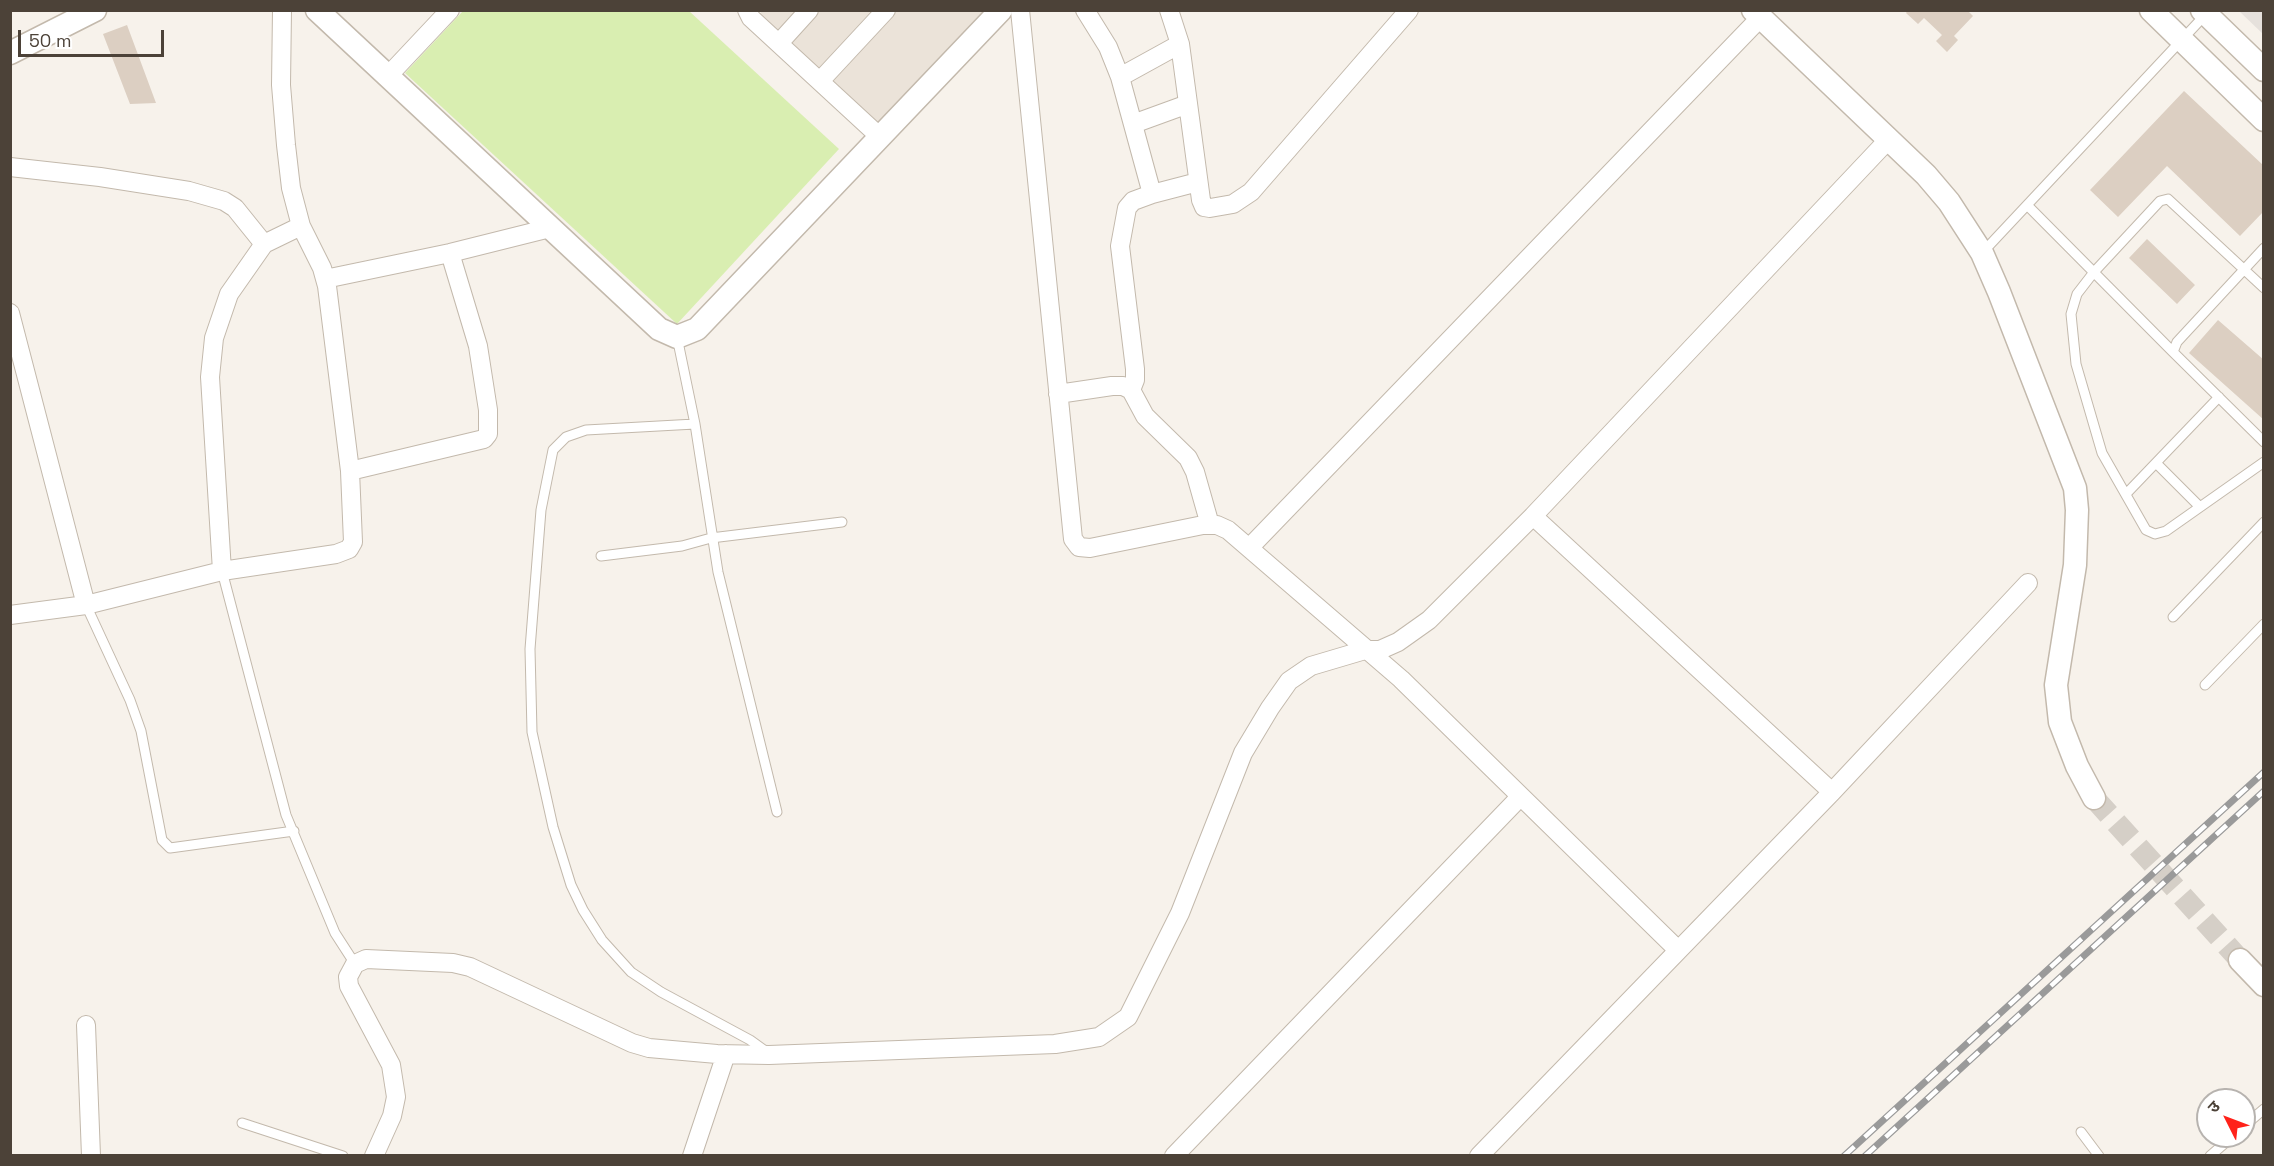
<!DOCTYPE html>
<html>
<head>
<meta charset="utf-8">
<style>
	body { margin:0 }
	#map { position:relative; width:2274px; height:1166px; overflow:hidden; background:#f7f2eb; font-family:"Space Grotesk","Noto Sans Devanagari",sans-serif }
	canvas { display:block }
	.frame { position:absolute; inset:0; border:12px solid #4c4238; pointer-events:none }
	.north { position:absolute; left:2196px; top:1088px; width:60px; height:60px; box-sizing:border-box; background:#fff; border:2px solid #b7b3af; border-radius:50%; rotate:312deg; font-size:16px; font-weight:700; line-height:24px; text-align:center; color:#4c4238 }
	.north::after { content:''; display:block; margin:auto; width:21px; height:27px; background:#ff221a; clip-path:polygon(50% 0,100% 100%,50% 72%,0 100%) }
	.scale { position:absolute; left:18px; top:30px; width:146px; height:27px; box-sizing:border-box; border:3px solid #4c4238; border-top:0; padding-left:8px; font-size:18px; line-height:21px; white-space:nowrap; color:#4c4238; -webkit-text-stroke:4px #fff; paint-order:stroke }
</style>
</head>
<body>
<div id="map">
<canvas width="2274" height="1166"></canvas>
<div class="frame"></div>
<div class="north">उ</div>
<div class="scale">50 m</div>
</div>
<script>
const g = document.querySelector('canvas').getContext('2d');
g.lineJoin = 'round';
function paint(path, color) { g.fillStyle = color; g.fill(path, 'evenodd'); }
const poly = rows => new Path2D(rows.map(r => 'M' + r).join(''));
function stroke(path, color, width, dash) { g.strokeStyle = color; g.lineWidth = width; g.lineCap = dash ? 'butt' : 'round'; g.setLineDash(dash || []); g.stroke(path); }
paint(poly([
	[763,10,990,11,879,131,756,18]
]), '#ebe3d9');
paint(poly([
	[2239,11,2263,11,2263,34]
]), '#e6e1dc');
paint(poly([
	[463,11,689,11,839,149,677,324,405,73]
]), '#d9eeb1');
paint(poly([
	[1908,10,1970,10,1969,12,1973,16,1954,36,1958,40,1947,52,1936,41,1942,35,1924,18,1918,24,1906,13],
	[127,25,156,103,130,104,103,34],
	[2184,91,2264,166,2264,211,2240,236,2167,166,2118,217,2090,190],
	[2147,239,2195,285,2177,304,2129,258],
	[2218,320,2264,360,2264,420,2189,353]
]), '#dccfc2');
stroke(poly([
	[2094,798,2240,960]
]), '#d5cfc7', 22, [22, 11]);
const service = poly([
	[2027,205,2173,352],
	[2264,248,2177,342,2173,352,2264,442],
	[1983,252,2206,14],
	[2264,288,2168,199,2160,201,2094,272,2077,294,2071,314,2076,364,2102,453,2146,530,2155,534,2166,531,2264,462],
	[677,337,695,424,718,572,777,812],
	[695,424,586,430,566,437,553,450,541,510,530,649,532,732,553,827,571,885,583,910,602,940,631,972,661,992,750,1040,768,1053],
	[2156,463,2200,507],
	[2126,494,2219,397],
	[601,556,682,546,711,538,842,522],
	[222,571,286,815,335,933,355,964],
	[86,605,130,700,141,731,162,840,170,848,294,831],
	[2173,617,2264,522],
	[2205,685,2264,624],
	[242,1123,343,1156],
	[2244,1126,2264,1109],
	[2081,1132,2099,1156],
	[2210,1156,2233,1136]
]);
const minor = poly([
	[747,10,751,18,879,136],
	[1020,10,1073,539,1079,547,1090,548,1203,525,1217,525,1228,530,1401,679,1678,950],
	[1085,10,1108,47,1120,77,1180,44],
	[1169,10,1180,44,1201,200,1204,207,1210,208,1233,204,1251,192,1409,10],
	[780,42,809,10],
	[387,77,450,10],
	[1120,77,1152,194],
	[820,81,886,10],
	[1133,124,1188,104],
	[10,167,100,177,189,191,224,201,235,208,264,244],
	[325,279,450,253,550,228],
	[10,313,86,605],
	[1131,390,1135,380,1135,369,1120,246,1127,208,1133,201,1152,194,1198,182],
	[1058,394,1112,386,1123,386,1131,390,1145,416,1188,458,1195,472,1210,525],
	[350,471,484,439,488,434,488,410,478,346,450,253],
	[1533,516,1832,792],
	[1250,547,1760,18],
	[222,571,210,377,214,338,229,294,264,244,301,226,291,188,286,145,281,85,282,10],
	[10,615,86,605,222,571,336,554,349,549,353,542,350,471,327,286,322,268,301,226],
	[86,1025,91,1156],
	[374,1156,392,1116,396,1097,391,1065,349,986,348,977,355,964,366,959,453,963,470,967,632,1043,649,1048,717,1054,769,1055,1055,1044,1099,1037,1128,1017,1180,913,1243,753,1270,708,1289,681,1311,666,1365,650,1380,650,1398,642,1429,620,1533,516,1888,140],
	[692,1156,726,1054],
	[1174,1156,1520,797],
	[1479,1156,1832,792,2028,583]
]);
const tertiary = poly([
	[317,10,659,329,677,337,697,329,1001,10],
	[1753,10,1926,175,1949,202,1982,253,1999,292,2075,488,2077,510,2075,565,2056,685,2060,722,2077,766,2094,798],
	[2151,10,2264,120],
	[2202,10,2264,70],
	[10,53,95,10],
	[2240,960,2264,985]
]);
stroke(service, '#c3b9ac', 11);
stroke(minor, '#c3b9ac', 20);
stroke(tertiary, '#c3b9ac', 25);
stroke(service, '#fff', 9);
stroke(minor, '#fff', 18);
stroke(tertiary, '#fff', 22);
const rail = poly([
	[1844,1156,2264,772],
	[1865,1156,2264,791]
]);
stroke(rail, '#9a9a9a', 7);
stroke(rail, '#fff', 4.5, [14]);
</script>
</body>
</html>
